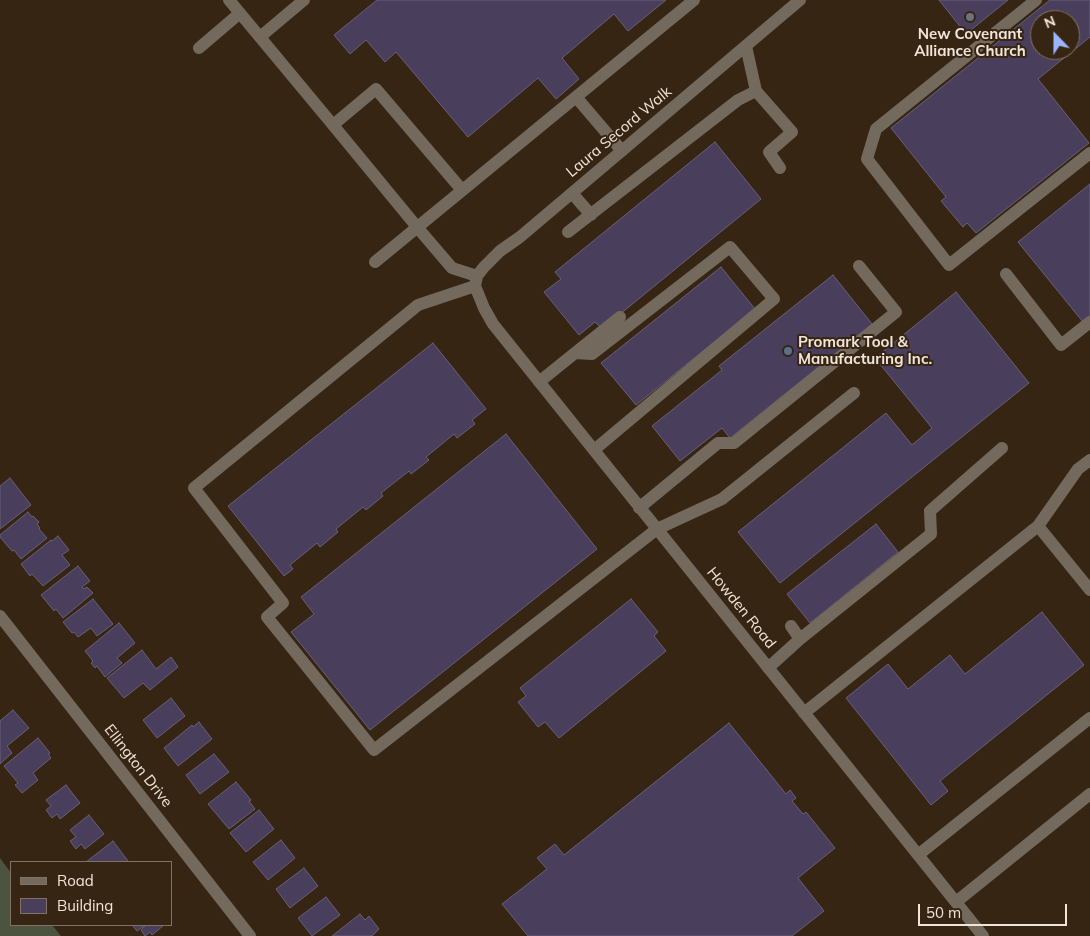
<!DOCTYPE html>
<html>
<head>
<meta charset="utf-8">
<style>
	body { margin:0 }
	#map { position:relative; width:1090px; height:936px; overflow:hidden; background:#362513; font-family:Mulish,sans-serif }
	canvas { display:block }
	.legend { position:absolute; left:10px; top:861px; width:162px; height:65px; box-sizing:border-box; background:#362513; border:1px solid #817263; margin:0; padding:6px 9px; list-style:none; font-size:15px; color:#f1e5da }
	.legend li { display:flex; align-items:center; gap:10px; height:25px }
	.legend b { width:25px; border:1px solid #817263 }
	.north { position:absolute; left:1030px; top:10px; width:50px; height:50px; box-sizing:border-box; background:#362513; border:1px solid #817263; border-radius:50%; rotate:338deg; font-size:14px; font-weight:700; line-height:20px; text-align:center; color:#f1e5da }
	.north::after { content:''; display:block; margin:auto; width:18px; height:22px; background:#9ab5fd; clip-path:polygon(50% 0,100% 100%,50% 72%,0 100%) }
	.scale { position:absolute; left:918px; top:904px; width:149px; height:22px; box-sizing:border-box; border:2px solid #f1e5da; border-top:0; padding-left:6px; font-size:15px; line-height:18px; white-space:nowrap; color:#f1e5da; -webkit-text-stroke:4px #362513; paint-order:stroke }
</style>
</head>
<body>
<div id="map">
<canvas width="1090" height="936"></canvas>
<ul class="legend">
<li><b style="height:6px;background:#73695d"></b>Road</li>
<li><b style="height:14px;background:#493f5d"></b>Building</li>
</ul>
<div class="north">N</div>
<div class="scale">50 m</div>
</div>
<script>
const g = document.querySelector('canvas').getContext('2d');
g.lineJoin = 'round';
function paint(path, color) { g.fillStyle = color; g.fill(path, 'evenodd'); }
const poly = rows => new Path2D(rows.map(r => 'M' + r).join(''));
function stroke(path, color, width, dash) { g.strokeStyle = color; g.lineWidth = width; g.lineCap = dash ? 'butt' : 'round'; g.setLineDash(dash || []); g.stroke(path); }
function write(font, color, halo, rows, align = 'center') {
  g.font = font + ' Mulish,sans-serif'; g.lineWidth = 4; g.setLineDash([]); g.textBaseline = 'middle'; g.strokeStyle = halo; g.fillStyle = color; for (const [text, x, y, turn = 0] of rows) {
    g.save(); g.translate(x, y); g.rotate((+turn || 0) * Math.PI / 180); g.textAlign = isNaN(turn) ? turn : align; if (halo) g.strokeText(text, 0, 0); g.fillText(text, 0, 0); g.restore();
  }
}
paint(poly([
	[0,858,11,873,11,925,52,925,61,936,0,936]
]), '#4c533f');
const building = poly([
	[377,0,666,0,628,31,614,14,562,58,579,79,556,99,538,78,468,137,396,52,385,62,366,40,350,54,334,35,377,0],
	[939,0,1008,0,966,34,939,0],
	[1050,0,1090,0,1090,37,1038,79,1089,143,976,233,967,223,963,227,941,201,946,197,891,128,1050,0],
	[1040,20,1070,20,1070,50,1040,50,1040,20],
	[715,142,761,199,603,328,599,326,595,322,579,335,544,292,561,279,555,272,715,142],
	[1090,184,1090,317,1083,322,1018,242,1090,184],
	[721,267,755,309,636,405,601,363,721,267],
	[833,275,872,324,730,438,722,428,680,461,652,426,722,370,719,366,833,275],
	[956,292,1029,383,780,583,738,532,886,413,912,445,932,428,875,358,956,292],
	[433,343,486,409,472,420,475,424,457,438,454,434,426,457,429,460,411,474,409,471,381,493,383,496,366,510,363,507,336,529,338,532,320,547,317,543,290,565,293,569,284,576,228,506,433,343],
	[506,434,597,549,370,730,291,632,314,614,301,597,506,434],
	[10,478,31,505,0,529,0,486,10,478],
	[28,512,32,517,33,516,39,522,37,524,40,528,39,529,47,538,21,559,14,550,12,551,0,537,0,535,28,512],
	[876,524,898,552,810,623,787,594,876,524],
	[58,536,69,550,62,555,70,565,43,586,32,574,30,576,21,564,51,540,52,541,58,536],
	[78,566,90,581,82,587,84,589,87,587,93,593,63,618,56,609,54,611,41,595,78,566],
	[93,599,113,624,97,636,91,628,78,637,74,632,72,633,63,622,93,599],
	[631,599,658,632,654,636,666,651,559,738,545,722,538,727,518,702,526,696,520,688,631,599],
	[1042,612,1084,665,940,781,948,791,931,805,846,698,888,664,908,689,950,655,965,674,1042,612],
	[119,623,135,643,117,658,122,663,105,677,97,666,95,668,91,663,93,661,85,651,119,623],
	[142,650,156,669,171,657,178,667,150,690,143,683,124,698,107,678,142,650],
	[171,698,185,716,157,738,143,720,171,698],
	[13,710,29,728,7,746,12,753,0,764,0,721,13,710],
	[199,722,212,739,178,766,164,748,192,725,193,727,199,722],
	[729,723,786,794,790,790,796,798,792,801,803,814,806,812,835,848,798,878,824,911,792,936,528,936,502,904,547,869,537,858,555,844,564,855,729,723],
	[38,738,50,753,48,754,51,758,33,773,38,780,22,793,15,785,18,783,4,766,38,738],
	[214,754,229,772,200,794,186,775,214,754],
	[236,782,251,800,249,801,255,809,229,829,208,804,236,782],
	[66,785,80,803,60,819,57,814,52,818,46,810,51,806,46,800,66,785],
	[259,810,274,829,246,852,230,833,259,810],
	[89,815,104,834,85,849,81,844,76,849,70,841,76,837,70,830,89,815],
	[281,840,295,858,268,880,253,862,281,840],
	[113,841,128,861,126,862,86,862,113,841],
	[304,868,318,886,290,908,276,889,304,868],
	[326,897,340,915,312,936,298,918,326,897],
	[360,914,365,920,369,916,379,929,372,936,332,936,360,914],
	[132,925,164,925,152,935,150,932,145,936,141,930,145,926,145,925,137,931,132,925]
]);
paint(building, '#493f5d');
stroke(building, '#686078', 1);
stroke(poly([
	[229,0,333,125,376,89,462,190],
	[800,0,520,237,500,251,484,267,477,276,475,286,484,308,493,324,983,936],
	[1036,0,876,129,867,159,949,265,1090,153],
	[260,37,304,0],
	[746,46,756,91,792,132,769,152,780,168],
	[199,48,240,13],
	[576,97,622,151],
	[333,125,417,227,452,268,477,276],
	[572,193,591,215],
	[568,232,738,100,756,91],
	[375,262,694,0],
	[1006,274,1061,345,1090,322],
	[475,286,418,305,194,488,283,603,267,617,374,750,657,529,722,499,854,393],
	[575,353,620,317],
	[539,382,575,353,592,354,730,247,774,299,594,450],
	[639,508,718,443,734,443,896,312,859,266],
	[1038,526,1078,469,1090,460],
	[0,616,250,936],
	[800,639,931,534,930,511,1002,448],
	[768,668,800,639,791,626],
	[804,713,1038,526,1090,590],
	[918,855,1090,718],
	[956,902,1090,794]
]), '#73695d', 12);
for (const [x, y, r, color] of [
	[970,17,5,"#6b7280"],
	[788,351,5,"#5c6f8a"]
]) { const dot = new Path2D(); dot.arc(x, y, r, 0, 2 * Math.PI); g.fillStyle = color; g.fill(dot); stroke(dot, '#362513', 2); }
write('bold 15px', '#f1e5da', '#362513', [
	["New Covenant",970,34],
	["Alliance Church",970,51],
	["Promark Tool &",798,342,"left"],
	["Manufacturing Inc.",798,359,"left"]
]);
write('15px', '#f1e5da', '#362513', [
	["Laura Secord Walk",619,132,-40],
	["Howden Road",741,608,51],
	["Ellington Drive",138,766,52]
]);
</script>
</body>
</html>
